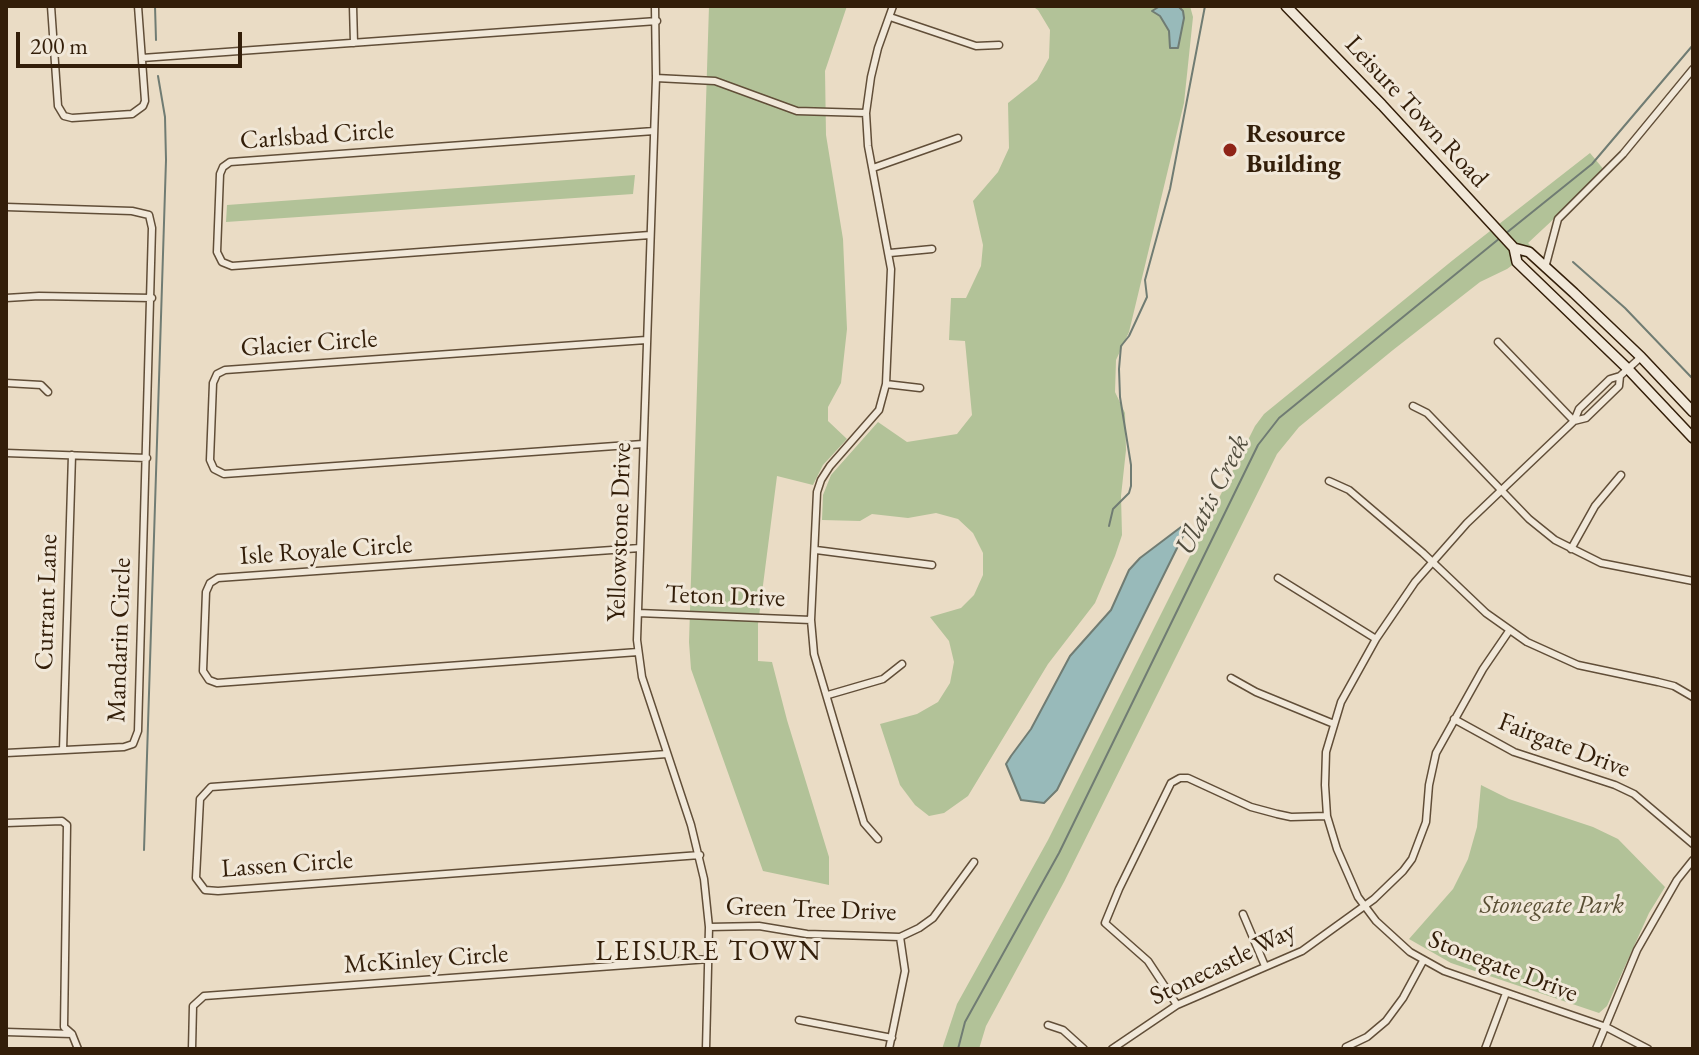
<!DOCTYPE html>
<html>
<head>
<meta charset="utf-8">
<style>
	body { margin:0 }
	#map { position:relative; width:1699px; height:1055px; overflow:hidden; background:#eadcc5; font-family:"EB Garamond",serif }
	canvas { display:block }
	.frame { position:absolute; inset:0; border:8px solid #331e09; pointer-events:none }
	.scale { position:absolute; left:16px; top:32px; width:226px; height:36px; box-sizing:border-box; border:4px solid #331e09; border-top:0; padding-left:10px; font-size:24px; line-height:28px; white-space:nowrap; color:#331e09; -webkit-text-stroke:6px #f1e8d9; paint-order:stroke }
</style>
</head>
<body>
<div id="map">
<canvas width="1699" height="1055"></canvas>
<div class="frame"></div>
<div class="scale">200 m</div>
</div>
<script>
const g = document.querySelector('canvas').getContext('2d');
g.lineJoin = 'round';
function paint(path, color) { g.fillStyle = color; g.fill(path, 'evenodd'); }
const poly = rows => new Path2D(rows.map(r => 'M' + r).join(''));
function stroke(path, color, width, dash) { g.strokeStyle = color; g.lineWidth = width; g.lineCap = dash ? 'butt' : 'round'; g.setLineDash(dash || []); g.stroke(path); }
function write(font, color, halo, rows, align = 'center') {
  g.font = font + ' "EB Garamond",serif'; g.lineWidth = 6; g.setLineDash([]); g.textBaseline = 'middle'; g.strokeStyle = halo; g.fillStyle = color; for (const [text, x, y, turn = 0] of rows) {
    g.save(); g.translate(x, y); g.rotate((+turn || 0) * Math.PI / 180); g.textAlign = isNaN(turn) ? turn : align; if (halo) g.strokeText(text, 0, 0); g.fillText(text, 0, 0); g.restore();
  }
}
paint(poly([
	[709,6,847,6,825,71,826,135,843,239,847,329,841,383,828,407,828,421,847,439,823,465,813,485,777,476,758,624,758,661,772,662,787,720,829,857,829,885,763,871,691,669,689,642],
	[1032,6,1190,6,1193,17,1184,103,1129,332,1116,360,1115,392,1125,413,1126,450,1121,496,1122,535,1115,556,1095,603,1048,664,968,796,944,813,929,816,915,805,900,785,880,724,917,714,938,702,950,683,954,662,949,641,930,617,961,608,974,595,983,575,983,553,973,533,958,519,936,513,908,518,872,514,860,521,822,520,823,495,831,475,878,422,907,442,957,434,972,415,965,341,949,340,951,298,966,298,981,266,983,245,973,201,998,172,1009,148,1008,103,1037,80,1049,58,1050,30,1038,10],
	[1590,153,1605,171,1528,243,1534,249,1507,269,1480,282,1393,350,1299,427,1277,454,1064,882,986,1026,979,1049,942,1049,957,1004,1048,840,1255,426,1264,414,1453,260],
	[635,175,633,194,226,222,227,205],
	[1481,785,1509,799,1593,827,1618,839,1665,887,1649,913,1607,1006,1599,1013,1451,963,1409,939,1453,889,1468,859,1477,827]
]), '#b2c298');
const water = poly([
	[1160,6,1178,6,1183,11,1184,18,1178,48,1170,48,1169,31,1160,16,1152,11,1160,6],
	[1181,527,1186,530,1057,790,1044,803,1021,800,1006,764,1011,756,1031,729,1070,656,1111,610,1129,570,1140,558,1181,527]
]);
paint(water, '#98baba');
stroke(water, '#707c73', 2);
stroke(poly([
	[155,6,156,40],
	[1505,234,1592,164,1693,45],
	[1573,262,1625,308,1693,379],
	[1109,526,1113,509,1129,493,1131,486,1131,465,1120,397,1119,369,1121,346,1129,336,1147,297,1145,280,1170,189,1205,6],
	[144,850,166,160,165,117,158,76],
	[958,1049,965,1022,1059,853,1258,445,1279,418,1500,238]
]), '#707c73', 2);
const minor = poly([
	[51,6,58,106,64,116,72,118,132,114,143,106,145,101,138,6],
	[353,6,354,43],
	[655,6,656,78,637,640,642,677,691,825,704,879,709,927,706,1049],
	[890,17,976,46,999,45],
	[142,58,657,21],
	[656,78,715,81,797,111,866,113],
	[873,168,958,138],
	[6,207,132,211,149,215,152,228,138,731,133,744,124,747,6,753],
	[650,235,232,266,222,262,217,252,220,174,223,167,230,162,654,131],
	[890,253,932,249],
	[1545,268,1558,219,1623,154,1693,69],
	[6,298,39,296,152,298],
	[1498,342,1574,421],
	[1641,357,1620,376,1610,379,1579,409,1574,421,1467,523,1415,582,1376,639,1341,702,1326,752,1325,785,1327,816,1337,849,1358,897,1376,921,1410,952,1444,971,1606,1027,1648,1049],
	[6,383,41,385,48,392],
	[886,384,920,388],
	[1413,406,1427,413,1529,519,1555,540,1601,563,1693,581],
	[1574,421,1586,418,1619,386,1620,376],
	[643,444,224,474,214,469,210,460,213,383,217,374,225,370,646,340],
	[6,453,147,458],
	[1329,481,1349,490,1423,553,1486,613,1527,642,1578,665,1658,682,1674,686,1693,697],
	[1571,549,1595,506,1621,475],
	[816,550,932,565],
	[1278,578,1376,639],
	[638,613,811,620],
	[638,652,217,683,209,680,203,671,206,592,210,583,218,578,640,548],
	[1231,678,1256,692,1334,724],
	[828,695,883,679,902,664],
	[1454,719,1514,752,1615,785,1634,794,1693,844],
	[63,750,72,455],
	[667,754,211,787,200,799,196,878,205,890,218,891,700,855],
	[6,823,62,821,67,825,64,1027,72,1034],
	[878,839,864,823,814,654,811,620,817,492,821,480,830,466,879,410,886,384,891,269,868,146,866,113,871,77,878,48,893,6],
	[1243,914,1265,966],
	[709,927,759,926,807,934,900,937,919,928,933,918,974,862],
	[1177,1005,1148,961,1105,923,1119,889,1171,783,1180,778,1188,778,1251,807,1277,814,1291,817,1327,816],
	[799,1020,892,1038],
	[1048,1025,1063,1030,1084,1049],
	[6,1032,72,1034,78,1049],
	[1346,1047,1367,1037,1386,1021,1403,998,1423,961],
	[192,1049,193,1006,204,996,709,959],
	[889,1049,905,971,900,937],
	[1112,1049,1177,1005,1302,951,1374,899,1403,871,1412,859,1426,822,1429,785,1436,753,1483,669,1509,631],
	[1485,1049,1506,993],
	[1596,1049,1637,950,1677,880,1693,860]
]);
const secondary = poly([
	[1286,6,1382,105,1514,248,1529,252,1574,293,1641,357,1693,412],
	[1514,248,1517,262,1628,369,1693,438]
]);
stroke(minor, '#614e38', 9);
stroke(secondary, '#331e09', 12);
stroke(minor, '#f1e8d9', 6);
stroke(secondary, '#f1e8d9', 9);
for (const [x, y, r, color] of [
	[1230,150,8,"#8f2418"]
]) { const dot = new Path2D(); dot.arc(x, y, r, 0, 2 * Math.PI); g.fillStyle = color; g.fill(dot); stroke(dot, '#f1e8d9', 3); }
write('26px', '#331e09', '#f1e8d9', [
	["Leisure Town Road",1416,112,47],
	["Carlsbad Circle",317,136,-4],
	["Glacier Circle",309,344,-4],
	["Yellowstone Drive",620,532,-88],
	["Isle Royale Circle",326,551,-4],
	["Teton Drive",725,597,2],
	["Currant Lane",47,602,-88],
	["Mandarin Circle",120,640,-88],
	["Fairgate Drive",1564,746,21],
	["Lassen Circle",287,865,-4],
	["Green Tree Drive",811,910,2],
	["McKinley Circle",426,960,-4],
	["Stonecastle Way",1223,964,-26],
	["Stonegate Drive",1503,967,21]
]);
write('bold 26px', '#331e09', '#f1e8d9', [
	["Resource",1246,135],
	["Building",1246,165]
], 'left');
write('italic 26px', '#594f34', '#f1e8d9', [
	["Stonegate Park",1552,906]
]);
write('italic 28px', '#514d3e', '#f1e8d9', [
	["Ulatis Creek",1213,495,-63]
]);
g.letterSpacing = '2px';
write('28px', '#331e09', '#f1e8d9', [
	["LEISURE TOWN",709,952]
]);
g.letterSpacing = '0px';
</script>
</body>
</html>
